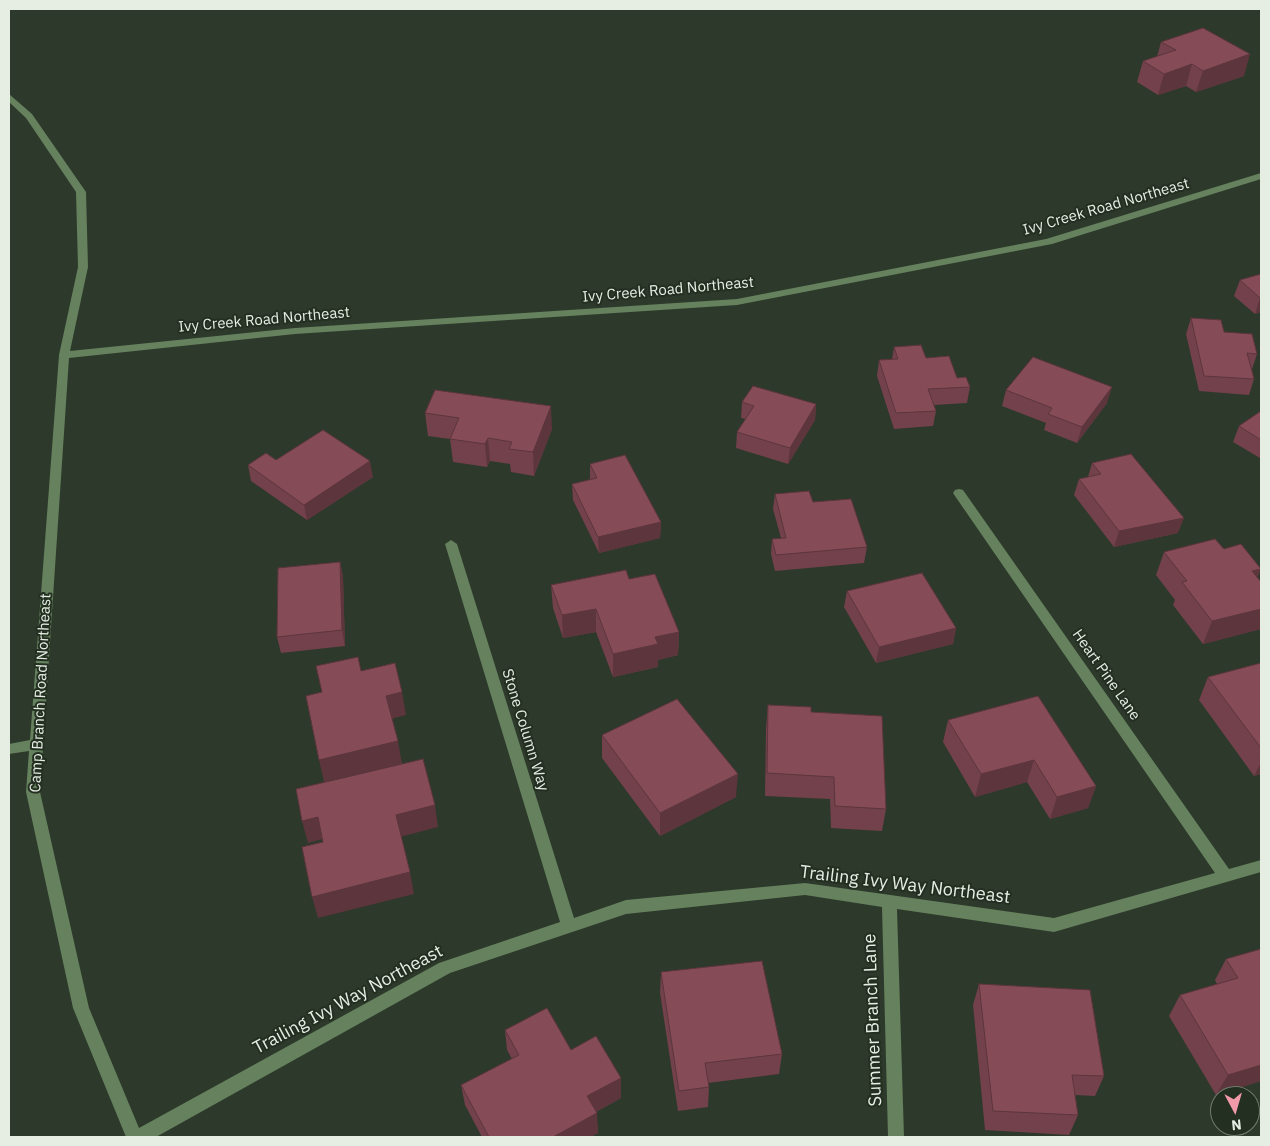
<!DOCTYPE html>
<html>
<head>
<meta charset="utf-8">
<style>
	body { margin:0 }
	#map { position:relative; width:1270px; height:1146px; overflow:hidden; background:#2d392a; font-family:"IBM Plex Sans",sans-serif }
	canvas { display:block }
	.frame { position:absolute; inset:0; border:10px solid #e6eee4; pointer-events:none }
	.north { position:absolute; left:1210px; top:1086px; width:50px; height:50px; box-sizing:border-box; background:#232f20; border:1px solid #717b6e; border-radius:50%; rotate:174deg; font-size:14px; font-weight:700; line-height:20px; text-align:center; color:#e6eee4 }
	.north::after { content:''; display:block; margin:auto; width:18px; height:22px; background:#f39aaa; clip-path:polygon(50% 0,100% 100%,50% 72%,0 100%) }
</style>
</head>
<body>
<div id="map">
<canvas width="1270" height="1146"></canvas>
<div class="frame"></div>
<div class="north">N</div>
</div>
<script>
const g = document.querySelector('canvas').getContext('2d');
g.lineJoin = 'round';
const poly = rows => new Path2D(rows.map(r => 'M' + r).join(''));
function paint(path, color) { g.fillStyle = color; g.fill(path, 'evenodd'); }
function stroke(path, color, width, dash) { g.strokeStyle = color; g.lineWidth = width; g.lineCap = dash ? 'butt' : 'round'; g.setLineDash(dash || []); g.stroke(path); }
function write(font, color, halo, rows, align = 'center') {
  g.font = font + ' "IBM Plex Sans",sans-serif'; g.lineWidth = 4; g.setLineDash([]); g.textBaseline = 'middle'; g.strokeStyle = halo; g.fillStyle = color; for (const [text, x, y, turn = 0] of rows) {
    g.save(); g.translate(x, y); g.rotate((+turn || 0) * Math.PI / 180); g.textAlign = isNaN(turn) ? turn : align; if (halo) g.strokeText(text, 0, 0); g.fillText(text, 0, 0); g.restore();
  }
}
paint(poly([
	[9,94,32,114,86,192,88,267,70,351,295,328,737,299,1046,239,1261,173,1261,179,1052,244,737,305,295,334,69,358,40,792,89,1008,139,1128,439,963,560,922,445,544,451,540,457,544,574,918,626,900,805,883,1054,918,1215,873,955,496,953,493,955,490,959,489,963,490,1229,869,1261,860,1261,872,1054,932,897,909,904,1137,888,1137,882,907,805,895,626,914,450,973,156,1137,126,1137,73,1008,26,792,29,751,9,754,9,744,30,740,59,355,78,267,76,192,26,118,9,102,9,94]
]), '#65815e');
paint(poly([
	[1161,42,1244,76,1196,92,1186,86,1158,95,1137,82,1143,61,1157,57],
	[1261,274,1261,312,1255,314,1234,296,1240,280],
	[1191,318,1224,332,1257,354,1252,369,1254,379,1249,395,1199,391,1186,334],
	[894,347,926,358,970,387,967,403,934,405,936,411,933,426,894,429,877,376,879,360,892,359],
	[1006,390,1107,403,1077,443,1044,430,1046,423,1002,406],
	[742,402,816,404,815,420,788,464,736,448,737,432,746,419,741,418],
	[1261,411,1261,457,1260,458,1233,442,1239,426],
	[425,413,552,429,534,476,511,472,510,464,490,461,487,467,453,462,450,439,428,436],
	[276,460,373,477,307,520,251,481,248,465],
	[1092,463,1178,533,1114,547,1074,495,1079,479,1088,477],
	[590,464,661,522,660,538,599,553,573,500,572,484,590,480],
	[775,494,813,502,867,547,864,563,775,571,771,554,772,539,781,538,773,509],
	[1224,549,1258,578,1261,582,1261,629,1203,644,1173,605,1175,600,1156,575,1164,552],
	[340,562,343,577,345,646,281,653,277,637],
	[629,579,679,632,678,655,658,660,658,667,613,677,596,632,563,638,553,608,551,585],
	[847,591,956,628,953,644,876,663,844,607],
	[1261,663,1261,774,1254,776,1199,700,1208,677],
	[768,705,811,712,886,809,882,831,831,828,830,799,765,796,766,728],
	[948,720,1096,786,1088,808,1050,819,1027,782,975,797,943,742],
	[602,735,736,797,660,836,602,758],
	[1261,949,1261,1081,1216,1095,1169,1016,1180,995,1217,984,1215,980,1226,959],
	[661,972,782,1054,779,1074,708,1083,709,1087,708,1107,678,1111,660,993],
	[979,984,1104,1076,1095,1096,1075,1095,1078,1115,1069,1135,985,1130,973,1005],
	[505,1030,571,1050,621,1078,621,1098,596,1112,598,1133,590,1137,482,1137,465,1105,461,1085,512,1059,507,1050]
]), '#72414b');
paint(poly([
	[1250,54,1244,76,1196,92,1203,71],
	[1192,64,1186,86,1158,95,1164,74],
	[1260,298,1261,298,1261,312,1255,314],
	[1112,387,1107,403,1077,443,1082,427],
	[816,404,815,420,788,464,790,448],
	[551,406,552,429,534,476,533,452],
	[488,438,490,461,487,467,485,444],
	[370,461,373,477,307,520,304,505],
	[1184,518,1178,533,1114,547,1119,531],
	[661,522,660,538,599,553,598,537],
	[340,562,343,577,345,646,342,630],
	[1261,569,1252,592,1252,571],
	[596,609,596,632,563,638,562,615],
	[1261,609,1261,629,1203,644,1212,621],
	[956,628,953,644,876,663,879,647],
	[679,632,678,655,658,660,658,667,613,677,613,654,655,637],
	[402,692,406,715,391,719,386,696],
	[398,741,402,764,324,782,319,760],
	[1034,760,1027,782,975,797,981,774],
	[1261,762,1261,774,1254,776],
	[738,774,736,797,660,836,660,813],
	[1096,786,1088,808,1050,819,1057,797],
	[435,805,438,827,400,837,396,815],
	[318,817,323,839,308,843,302,821],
	[410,872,414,894,318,918,312,897],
	[1261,1065,1261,1081,1216,1095,1228,1075],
	[621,1078,621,1098,588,1116,587,1096],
	[597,1113,598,1133,590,1137,553,1137]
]), '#5d353d');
const building = poly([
	[1203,28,1250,54,1203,71,1192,64,1164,74,1143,61,1176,50,1161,42,1203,28],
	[1261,274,1261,298,1260,298,1240,280,1261,274],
	[1191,318,1221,320,1224,332,1252,334,1257,354,1247,353,1254,379,1204,376,1191,318],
	[921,345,926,358,949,356,957,378,966,377,970,387,928,389,936,411,896,413,879,360,898,359,894,347,921,345],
	[1033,357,1112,387,1082,427,1048,414,1052,408,1006,390,1033,357],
	[753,386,816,404,790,448,737,432,754,406,742,402,753,386],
	[435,390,551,406,533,452,509,449,512,442,488,438,485,444,450,439,459,418,425,413,435,390],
	[1261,411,1261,440,1239,426,1261,411],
	[323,430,370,461,304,505,248,465,266,453,276,460,323,430],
	[1131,454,1184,518,1119,531,1079,479,1101,474,1092,463,1131,454],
	[625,455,661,522,598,537,572,484,597,478,590,464,625,455],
	[809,491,813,502,851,499,867,547,776,555,772,539,786,538,775,494,809,491],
	[1215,539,1224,549,1241,544,1261,569,1252,571,1261,582,1261,609,1212,621,1182,582,1187,581,1164,552,1215,539],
	[340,562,342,630,277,637,278,568,340,562],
	[626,570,629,579,655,574,679,632,655,637,658,644,613,654,596,609,562,615,551,585,626,570],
	[922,573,956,628,879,647,847,591,922,573],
	[358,657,361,671,395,663,402,692,386,696,398,741,319,760,306,696,322,692,316,666,358,657],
	[1261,663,1261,748,1208,677,1261,663],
	[1038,696,1096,786,1057,797,1034,760,981,774,948,720,1038,696],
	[677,699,738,774,660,813,602,735,677,699],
	[768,705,811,707,811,712,882,716,886,809,835,806,834,777,767,773,768,705],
	[423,759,435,805,396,815,410,872,312,897,302,847,323,842,318,817,302,821,296,789,423,759],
	[1261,949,1261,1065,1228,1075,1180,995,1238,978,1226,959,1261,949],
	[762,961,782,1054,705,1063,709,1087,679,1091,661,972,762,961],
	[979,984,1090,990,1104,1076,1072,1075,1078,1115,993,1111,979,984],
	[547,1008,571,1050,596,1036,621,1078,587,1096,597,1113,553,1137,489,1137,461,1085,519,1055,505,1030,547,1008]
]);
paint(building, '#854c57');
stroke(building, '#5d353d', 1);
write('15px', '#e6eee4', '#232f20', [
	["Ivy Creek Road Northeast",1106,207,-16],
	["Ivy Creek Road Northeast",668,290,-5],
	["Ivy Creek Road Northeast",264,320,-5],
	["Heart Pine Lane",1106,675,55],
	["Camp Branch Road Northeast",41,693,-87],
	["Stone Column Way",525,730,73]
]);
write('18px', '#e6eee4', '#232f20', [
	["Trailing Ivy Way Northeast",905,885,7],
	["Trailing Ivy Way Northeast",348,1000,-28],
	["Summer Branch Lane",873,1020,-92]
]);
</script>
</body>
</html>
